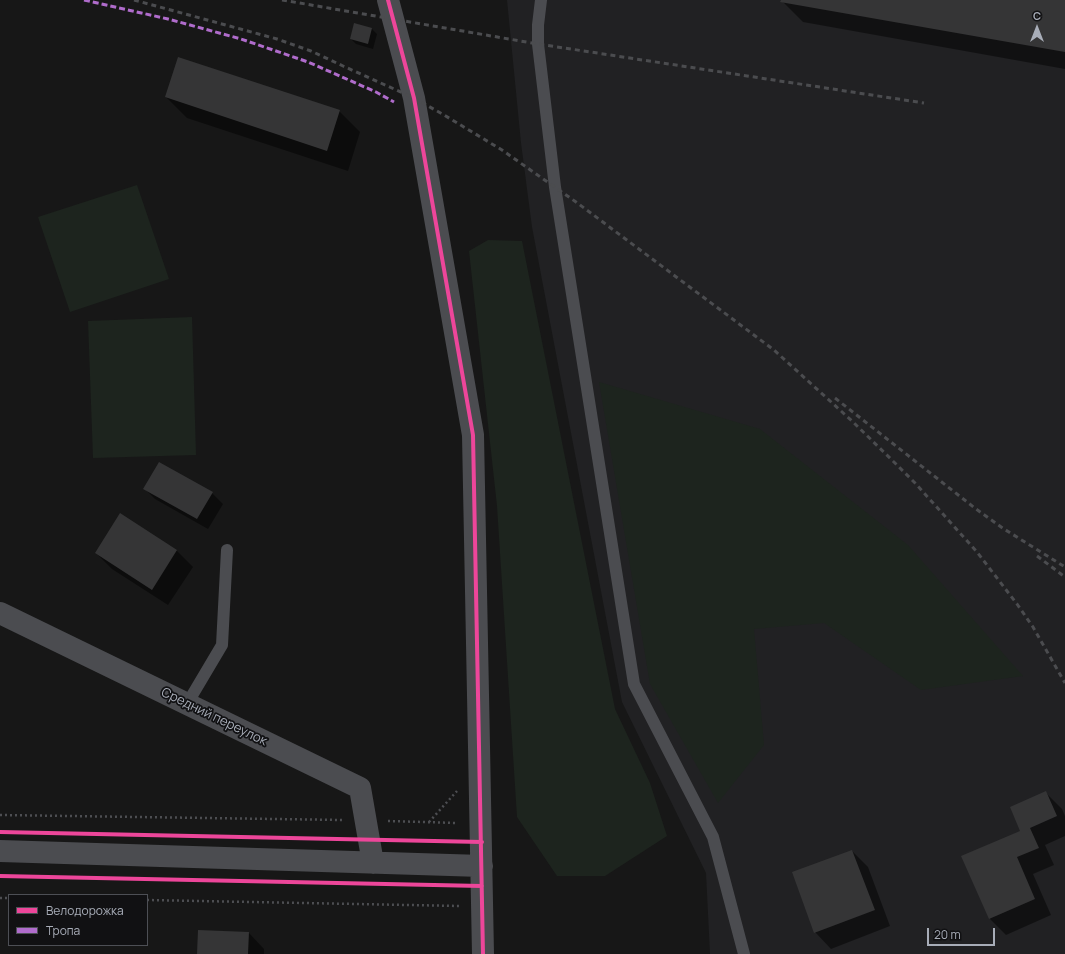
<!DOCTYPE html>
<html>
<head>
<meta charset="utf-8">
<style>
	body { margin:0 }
	#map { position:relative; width:1065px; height:954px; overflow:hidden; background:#171717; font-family:Manrope,sans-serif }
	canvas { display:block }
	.legend { position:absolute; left:8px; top:894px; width:140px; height:52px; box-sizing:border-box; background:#111113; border:1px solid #4d4f55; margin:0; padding:5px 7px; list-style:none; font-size:12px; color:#a8adb8 }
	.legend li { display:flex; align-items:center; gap:8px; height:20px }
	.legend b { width:20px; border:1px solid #4d4f55 }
	.north { position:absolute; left:1017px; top:8px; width:40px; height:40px; -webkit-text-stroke:3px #111113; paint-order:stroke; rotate:0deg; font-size:11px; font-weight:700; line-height:16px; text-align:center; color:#a8adb8 }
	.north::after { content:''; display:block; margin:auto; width:14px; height:18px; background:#a8adb8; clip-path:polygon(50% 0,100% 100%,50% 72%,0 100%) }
	.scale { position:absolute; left:927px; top:928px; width:68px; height:18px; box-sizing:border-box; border:2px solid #a8adb8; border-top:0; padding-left:5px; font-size:12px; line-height:14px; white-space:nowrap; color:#a8adb8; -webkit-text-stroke:3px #111113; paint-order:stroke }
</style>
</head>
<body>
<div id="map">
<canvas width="1065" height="954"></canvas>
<ul class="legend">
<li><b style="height:5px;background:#ed469a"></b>Велодорожка</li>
<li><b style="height:5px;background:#b06ccc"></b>Тропа</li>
</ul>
<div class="north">С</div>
<div class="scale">20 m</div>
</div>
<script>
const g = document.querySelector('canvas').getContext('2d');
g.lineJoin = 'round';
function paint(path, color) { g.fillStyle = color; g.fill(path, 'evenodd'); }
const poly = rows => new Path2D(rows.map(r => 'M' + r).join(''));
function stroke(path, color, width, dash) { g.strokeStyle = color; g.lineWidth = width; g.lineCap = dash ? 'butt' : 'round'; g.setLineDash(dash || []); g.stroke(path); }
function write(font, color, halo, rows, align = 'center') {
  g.font = font + ' Manrope,sans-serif'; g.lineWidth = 3.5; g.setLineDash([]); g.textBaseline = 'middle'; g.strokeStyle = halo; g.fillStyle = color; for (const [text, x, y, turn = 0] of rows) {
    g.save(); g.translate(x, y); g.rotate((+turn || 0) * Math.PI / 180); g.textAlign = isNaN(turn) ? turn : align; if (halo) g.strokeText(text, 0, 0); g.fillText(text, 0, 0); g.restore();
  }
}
paint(poly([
	[507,0,1065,0,1065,954,710,954,706,873,622,702,532,227,521,143]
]), '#212123');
paint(poly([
	[137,185,169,279,70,312,38,217],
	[488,240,522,241,615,709,650,783,667,836,605,876,557,876,517,817,497,506,469,251],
	[192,317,196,455,93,458,88,321],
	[599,382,760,429,908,545,1023,676,921,690,824,623,754,629,764,745,718,803,650,684]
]), '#1d241e');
paint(poly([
	[782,0,1065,0,1065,69,803,22,782,1],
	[355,24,372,29,377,34,373,49,356,44,351,39],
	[166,97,339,111,360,132,348,171,187,118],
	[145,489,212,493,223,504,208,529,155,499],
	[121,515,177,551,193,567,168,605,112,569,96,553],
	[1046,793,1062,809,1065,816,1065,836,1045,845,1054,865,1033,874,1051,915,1006,935,990,919,963,857,1021,832],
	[852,851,868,867,890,926,831,949,815,932],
	[248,932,264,949,264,954,198,954]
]), '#0007');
paint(poly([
	[781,0,1065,0,1065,52,780,2],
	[354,23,372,28,368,44,350,39],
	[178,57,340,110,327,151,165,97],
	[159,462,213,492,197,519,143,489],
	[120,513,177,550,152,590,95,553],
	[1046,791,1057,816,1030,828,1039,848,1017,857,1035,899,989,919,961,856,1020,831,1010,807],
	[852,850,875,910,814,933,792,872],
	[198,930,249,932,248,954,197,954]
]), '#353536');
stroke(poly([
	[0,815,343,820],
	[388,821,457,823],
	[429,822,457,791],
	[0,898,9,898],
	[147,900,460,906]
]), '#4d4e52', 2.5, [2, 3]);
stroke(poly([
	[541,0,538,25,538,44,555,187,634,684,713,837,744,954],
	[187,704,222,645,227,550]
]), '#4b4c50', 12);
stroke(poly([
	[388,0,414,98,473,435,483,954],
	[0,613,360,788,373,863],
	[0,851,482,866]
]), '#4b4c50', 22);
stroke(poly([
	[134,0,277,39,311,51,343,66,414,98,444,115,502,150,576,202,774,350,852,421,896,464,916,484,977,552,1017,604,1033,627,1065,683],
	[282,0,538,44,924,103],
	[835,398,976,509,1004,529,1065,567],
	[1037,556,1065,577]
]), '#4b4c4f', 3, [5, 4]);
stroke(poly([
	[84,0,168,19,241,39,308,62,376,92,394,102]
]), '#b06ccc', 3, [6, 3]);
stroke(poly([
	[388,0,414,98,473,435,483,954],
	[0,832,482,842],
	[0,876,482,886]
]), '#ed469a', 4);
write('13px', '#a8adb8', '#111113', [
	["Средний переулок",214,717,26]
]);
</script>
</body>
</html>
